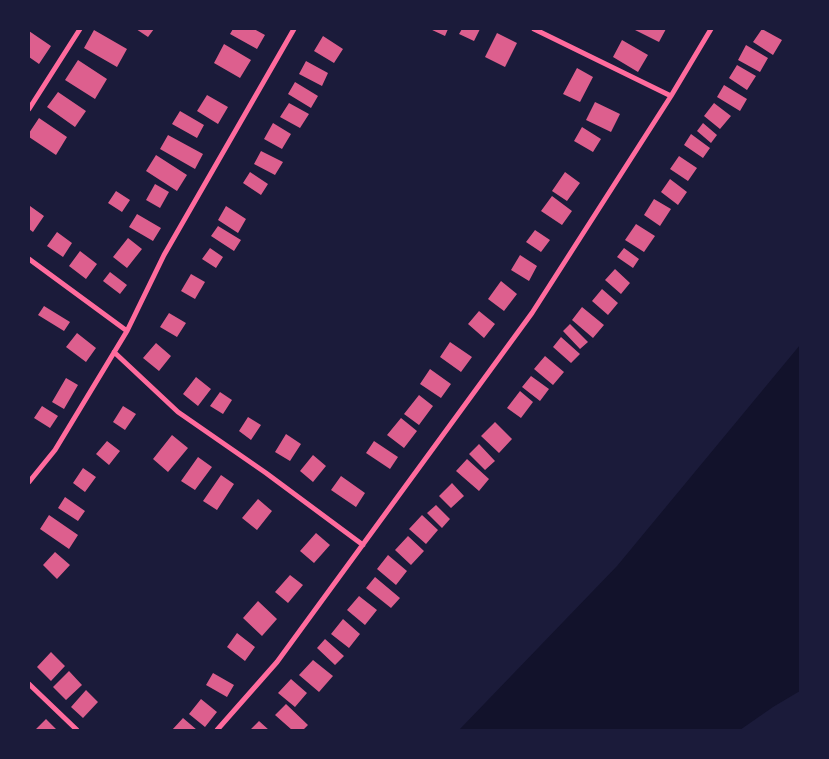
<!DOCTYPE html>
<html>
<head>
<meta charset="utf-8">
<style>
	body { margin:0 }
	#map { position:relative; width:829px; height:759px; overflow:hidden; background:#1b1b3a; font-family:Lato,sans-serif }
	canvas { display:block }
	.frame { position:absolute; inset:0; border:30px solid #1b1b3a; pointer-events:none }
</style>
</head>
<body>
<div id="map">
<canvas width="829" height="759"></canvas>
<div class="frame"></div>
</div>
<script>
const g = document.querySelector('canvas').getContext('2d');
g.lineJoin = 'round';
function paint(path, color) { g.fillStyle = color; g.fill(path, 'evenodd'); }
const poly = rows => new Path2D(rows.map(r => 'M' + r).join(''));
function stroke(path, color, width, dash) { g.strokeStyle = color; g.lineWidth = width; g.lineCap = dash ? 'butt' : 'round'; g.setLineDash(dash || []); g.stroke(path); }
paint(poly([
	[800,345,800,691,773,707,740,730,459,730,617,566]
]), '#12122b');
paint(poly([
	[136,29,154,29,148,37],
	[233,29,254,29,265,35,257,49,230,34],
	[430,29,448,29,445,36],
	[462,29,480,29,474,41,459,34],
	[636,29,666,29,659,42,635,30],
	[762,29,782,40,773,55,753,42],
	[94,30,127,49,117,67,84,48],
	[29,31,51,46,39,64,29,57],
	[497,33,517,43,505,67,485,57],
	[323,36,343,49,334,63,314,51],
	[622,40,648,55,638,72,613,57],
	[224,44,251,60,240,78,214,63],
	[746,45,768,58,760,72,738,60],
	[78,60,107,79,95,99,65,80],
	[306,61,328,73,322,86,299,74],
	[737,65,756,76,747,90,729,78],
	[577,68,593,77,580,102,563,94],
	[295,82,318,96,311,108,288,94],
	[724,85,747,99,740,111,717,97],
	[58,92,86,111,75,127,47,107],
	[207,95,228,107,218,124,197,111],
	[595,102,620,114,611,132,586,120],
	[289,103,309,114,300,128,280,117],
	[714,103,731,116,720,129,704,116],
	[180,111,204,125,197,138,172,124],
	[39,118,67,137,56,155,29,137,29,133],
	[273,123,291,134,282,149,264,139],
	[703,123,717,135,711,143,697,131],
	[582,127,601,139,593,152,574,141],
	[691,134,710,148,703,158,684,145],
	[168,135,203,154,195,169,160,149],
	[261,151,283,162,275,175,254,164],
	[156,155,187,175,177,191,146,171],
	[679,156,697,168,688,181,670,169],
	[250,172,268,184,261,195,243,183],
	[565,172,580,183,567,201,552,191],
	[670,179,687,192,678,205,661,192],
	[155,184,169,192,160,208,146,200],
	[116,191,130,200,122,212,108,203],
	[552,196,572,211,562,225,541,211],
	[654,199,671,209,660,226,644,215],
	[30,206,44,216,33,232,29,229,29,208],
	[226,206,246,219,238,233,218,220],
	[137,214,161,228,153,241,129,227],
	[636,224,655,236,644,252,625,240],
	[218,226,241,240,234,251,211,236],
	[535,230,550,240,541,252,526,242],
	[57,232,72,243,63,257,47,246],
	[128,238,142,249,127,268,113,257],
	[210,248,223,257,216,268,202,259],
	[624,248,639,259,633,268,617,257],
	[80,251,97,264,86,279,69,266],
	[520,255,537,266,529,281,511,270],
	[615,269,630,283,621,294,605,280],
	[110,272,127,285,120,294,103,281],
	[191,274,205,282,195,299,181,291],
	[501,281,517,294,504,311,488,299],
	[602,289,618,303,608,315,592,301],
	[44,306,70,322,64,331,38,315],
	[582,307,604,325,593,338,572,320],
	[479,311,495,324,484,338,468,324],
	[169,313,186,323,177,337,160,327],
	[570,324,588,342,580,349,563,331],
	[77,333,96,348,86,362,66,347],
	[561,337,580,354,571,363,553,347],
	[450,342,472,357,461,372,440,357],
	[156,343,171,356,159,371,143,358],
	[545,356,564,372,553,385,534,369],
	[430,369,451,384,441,398,420,384],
	[531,376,549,389,540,401,522,387],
	[196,377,211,389,198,406,183,394],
	[66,378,78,385,64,409,52,402],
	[520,391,533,402,521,418,507,408],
	[220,392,232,400,223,414,210,406],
	[419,395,433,406,419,425,404,414],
	[42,406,58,416,50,428,34,418],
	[123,406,136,414,125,430,113,422],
	[248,417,261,425,251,440,239,431],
	[401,418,417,431,404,448,387,435],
	[495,422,512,439,499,453,481,436],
	[286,434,301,444,290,461,275,452],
	[172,435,188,448,168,472,153,459],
	[107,441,120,451,109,465,96,454],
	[374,441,398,457,390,469,366,453],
	[479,444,495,461,485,470,469,454],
	[313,455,326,466,313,482,300,471],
	[198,457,212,467,195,490,181,481],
	[467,459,489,479,479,491,456,471],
	[83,468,96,477,85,492,73,483],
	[221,475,234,484,217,510,203,501],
	[341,476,365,493,356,507,331,490],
	[452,483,464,496,451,508,439,496],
	[65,497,85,511,78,521,58,508],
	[258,499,272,511,257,530,242,518],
	[436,505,450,519,442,528,427,513],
	[49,515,78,535,69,549,40,529],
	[422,515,438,530,426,544,409,529],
	[316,533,330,545,314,563,300,551],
	[408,536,424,551,411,565,395,550],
	[55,552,70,565,57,579,43,565],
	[388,555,407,571,396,585,377,569],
	[290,575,303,585,288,603,275,592],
	[375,577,400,598,391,608,366,588],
	[359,596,377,610,365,625,347,610],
	[258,601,277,619,262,636,243,618],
	[343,619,360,634,349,648,331,634],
	[237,633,255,647,245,661,227,647],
	[325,639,344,656,335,665,317,648],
	[51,652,65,666,51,681,37,667],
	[313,660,333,676,319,692,299,675],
	[69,671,82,685,66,700,53,687],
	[213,673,234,685,227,697,206,685],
	[291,679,307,693,295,707,278,693],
	[86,690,98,702,83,718,71,707],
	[201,699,217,712,205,727,189,714],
	[286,704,308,725,303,730,292,730,275,715],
	[183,718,197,730,172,730],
	[46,719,57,730,35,730],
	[259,721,269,730,250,730]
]), '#dd5f8e');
stroke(poly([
	[534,29,671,96],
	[29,109,80,29],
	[29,259,127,331],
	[114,352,178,412,266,473,363,545],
	[29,482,55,450,127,331,164,255,294,29],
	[29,684,77,730],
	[217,730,277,662,532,313,671,96,711,29]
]), '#ff6b9d', 5);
</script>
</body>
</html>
